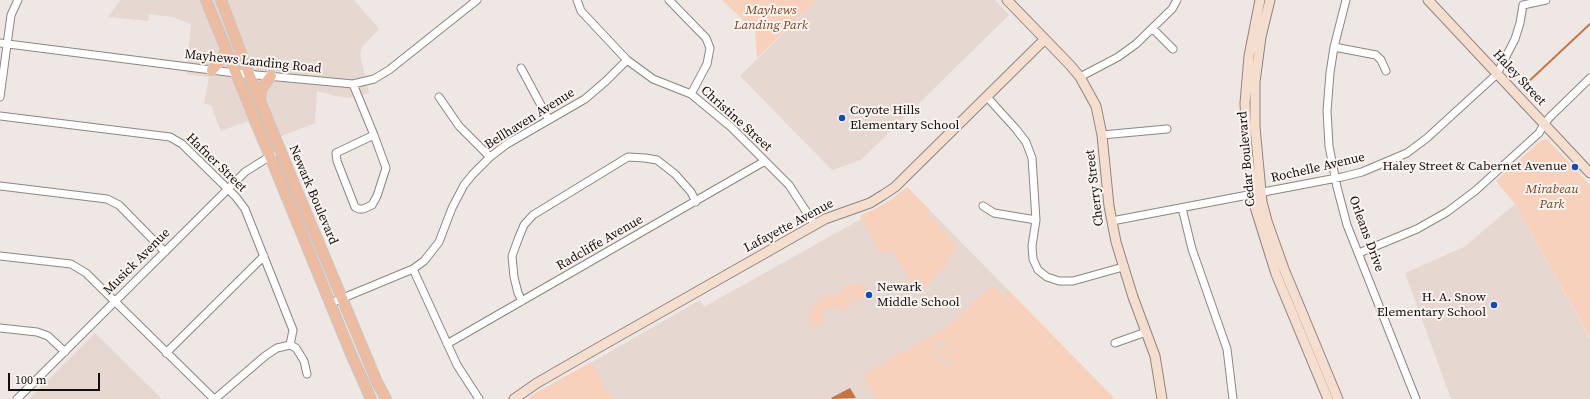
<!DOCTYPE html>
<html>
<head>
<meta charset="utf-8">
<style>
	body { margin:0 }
	#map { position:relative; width:1590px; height:399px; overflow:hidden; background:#eee7e3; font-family:"Source Serif 4",serif }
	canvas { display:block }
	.scale { position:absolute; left:8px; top:373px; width:92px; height:18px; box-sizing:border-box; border:2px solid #110f0d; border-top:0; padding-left:5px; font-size:12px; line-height:14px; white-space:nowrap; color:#110f0d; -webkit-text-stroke:3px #fbf4f0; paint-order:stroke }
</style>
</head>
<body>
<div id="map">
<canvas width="1590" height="399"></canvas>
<div class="scale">100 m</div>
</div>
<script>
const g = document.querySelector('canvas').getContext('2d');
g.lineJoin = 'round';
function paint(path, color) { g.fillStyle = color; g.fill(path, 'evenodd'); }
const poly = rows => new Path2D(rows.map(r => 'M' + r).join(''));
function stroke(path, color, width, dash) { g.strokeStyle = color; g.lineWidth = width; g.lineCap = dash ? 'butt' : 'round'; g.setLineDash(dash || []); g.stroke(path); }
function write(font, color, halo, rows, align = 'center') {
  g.font = font + ' "Source Serif 4",serif'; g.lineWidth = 4; g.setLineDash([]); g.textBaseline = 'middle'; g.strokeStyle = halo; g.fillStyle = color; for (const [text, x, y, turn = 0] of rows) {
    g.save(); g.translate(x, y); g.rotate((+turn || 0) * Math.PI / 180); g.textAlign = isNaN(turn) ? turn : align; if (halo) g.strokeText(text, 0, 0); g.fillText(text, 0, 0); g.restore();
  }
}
paint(poly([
	[120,0,354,0,379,29,362,47,360,55,369,93,348,98,336,96,317,91,315,123,258,145,248,121,221,131,211,105,204,104,209,77,186,74,191,24,172,17,149,14,148,21,108,17],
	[817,0,995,0,1009,15,861,160,832,170,740,76],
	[907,187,1115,399,528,399,700,300,704,307,861,219,861,215,884,205],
	[1515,204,1590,338,1590,399,1451,399,1405,273,1464,247],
	[95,333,162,399,29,399]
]), '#e6d8d0');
paint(poly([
	[722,0,817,0,757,58,755,31],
	[1547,139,1590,185,1590,337,1515,204,1496,181,1536,145,1542,140],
	[907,187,930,210,927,213,948,234,947,236,955,244,955,251,946,261,948,266,942,270,921,292,909,294,904,292,900,288,911,282,891,249,881,254,860,217,861,215,871,211,893,199],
	[860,283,864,285,867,290,866,294,861,302,841,288,842,286],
	[989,288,995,288,1012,305,1011,301,1004,293,1008,290,1115,399,876,399,862,375,947,327,947,326,984,294],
	[941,339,941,343,955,348,950,365,933,361,936,345,933,345,933,343],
	[840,291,846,293,855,300,844,311,838,308,828,309,823,314,822,324,810,327,809,313,816,303,823,298,835,294],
	[941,345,952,348,953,350,950,362,936,359,935,358,938,347],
	[591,362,612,399,528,399,534,394]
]), '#f8d1bc');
paint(poly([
	[850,388,856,398,832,399,831,398]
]), '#c57443');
stroke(poly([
	[1526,84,1590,24]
]), '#c57443', 2);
const street = poly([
	[577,0,581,11,627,60,653,79,691,94,731,127,789,185,815,225],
	[669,0,706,38,710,48,707,64,691,94],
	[1346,0,1334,47,1330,73,1327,111,1329,146,1337,187,1347,225,1416,399],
	[1523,5,1546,0],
	[1153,29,1173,49],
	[0,43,235,73,353,84,374,79,389,70,477,0],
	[1334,47,1376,55,1381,60,1386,71],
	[521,68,549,120],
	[1080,77,1118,57,1136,44,1172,9,1177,0],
	[353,84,374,135,386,168,377,196,372,205,363,209,359,209,355,207,337,161,336,153,374,135],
	[0,97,11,15,18,0],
	[439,97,459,126,490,157],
	[987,97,1016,129,1026,142,1032,158,1036,220,1032,246,1033,259,1038,270,1047,277,1059,281,1073,281,1123,267],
	[0,116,170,137,182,144,236,197,245,209,293,330,290,345],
	[1102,135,1167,129],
	[0,186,107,199,119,205,165,252],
	[983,206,994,213,1036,220],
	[1182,208,1192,249,1227,349,1233,399],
	[1112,221,1342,177,1362,172,1407,153,1427,138,1497,74,1515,39,1520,23,1523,5],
	[1359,253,1417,229,1447,212,1475,191,1539,133,1544,124,1550,117,1590,78],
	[0,256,71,264,86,273,214,399],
	[413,269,457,365,479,399],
	[522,301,518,293,514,277,512,256,519,237,524,225,533,215,628,157,645,158,657,160,675,174,691,192,696,202],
	[331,303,413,269,424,261,439,242,452,208,464,185,473,174,490,157,507,144,585,99,606,81,627,60],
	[0,328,37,332,48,336,65,352],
	[1115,343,1146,332],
	[447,344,765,161],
	[290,345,296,348,304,361,307,374],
	[166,353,264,256],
	[17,399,245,172,272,155],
	[215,399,265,356,277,348,290,345]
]);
const secondary = poly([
	[1007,0,1070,65,1080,77,1096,106,1102,135,1109,206,1116,242,1133,297,1155,356,1162,399],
	[1260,0,1249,56,1245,103,1247,149,1255,207,1276,274,1328,399],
	[1270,0,1261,37,1255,82,1255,127,1262,202,1267,221,1284,269,1338,399],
	[1428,0,1590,173],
	[514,399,537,383,589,353,825,219,870,203,883,195,895,187,1045,39]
]);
const primary = poly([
	[206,0,351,354,371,399],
	[221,0,249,74,295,186,377,382,386,399],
	[212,70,223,58,226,49],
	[260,100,261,90,264,85,271,76]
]);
stroke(street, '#8c8682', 9);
stroke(secondary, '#8c8682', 11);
stroke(primary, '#c6c5c5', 12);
stroke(street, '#fff', 7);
stroke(secondary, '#f6decf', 9);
stroke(primary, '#edbca0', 10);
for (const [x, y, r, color] of [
	[842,118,4,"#0e4eb9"],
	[1575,167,4,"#0e4eb9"],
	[869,295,4,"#0e4eb9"],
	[1494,305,4,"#0e4eb9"]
]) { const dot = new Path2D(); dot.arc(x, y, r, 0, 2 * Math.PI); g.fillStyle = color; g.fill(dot); stroke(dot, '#fbf4f0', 1.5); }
write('italic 13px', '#7a4320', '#fbf4f0', [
	["Mayhews",771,11],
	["Landing Park",771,26],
	["Mirabeau",1552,190],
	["Park",1552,205]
]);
write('13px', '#110f0d', '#fbf4f0', [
	["Mayhews Landing Road",253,62,6],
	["Haley Street",1519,78,47],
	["Bellhaven Avenue",530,119,-32],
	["Christine Street",736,119,42],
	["Cedar Boulevard",1247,159,-95],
	["Hafner Street",216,163,44],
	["Rochelle Avenue",1318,168,-13],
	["Cherry Street",1095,188,-97],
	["Newark Boulevard",313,195,67],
	["Lafayette Avenue",789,226,-28],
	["Orleans Drive",1366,234,70],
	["Radcliffe Avenue",600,243,-30],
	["Musick Avenue",137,262,-45]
]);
write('13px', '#110f0d', '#fbf4f0', [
	["Coyote Hills",850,111],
	["Elementary School",850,126],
	["Haley Street & Cabernet Avenue",1567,167,"right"],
	["Newark",877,288],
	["Middle School",877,303],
	["H. A. Snow",1486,298,"right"],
	["Elementary School",1486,313,"right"]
], 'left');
</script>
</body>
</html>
